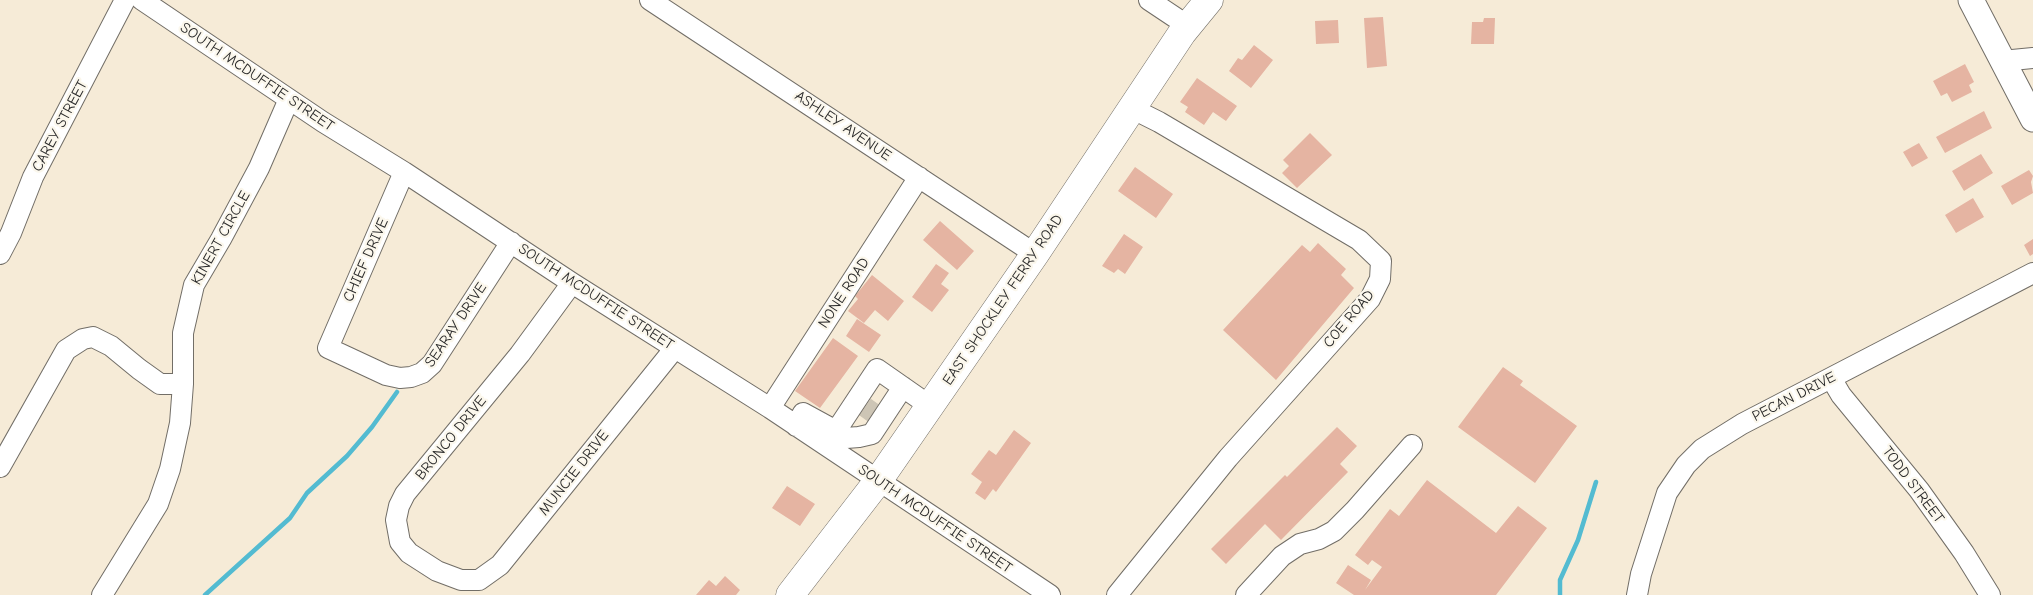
<!DOCTYPE html>
<html>
<head>
<meta charset="utf-8">
<style>
	body { margin:0 }
	canvas { display:block; background:#f6ebd7 }
</style>
</head>
<body>
<canvas width="2033" height="595"></canvas>
<script>
const g = document.querySelector('canvas').getContext('2d');
g.lineJoin = 'round';
const poly = rows => new Path2D(rows.map(r => 'M' + r).join(''));
function stroke(path, color, width, dash) { g.strokeStyle = color; g.lineWidth = width; g.lineCap = dash ? 'butt' : 'round'; g.setLineDash(dash || []); g.stroke(path); }
function paint(path, color) { g.fillStyle = color; g.fill(path, 'evenodd'); }
function write(font, color, halo, rows, align = 'center') {
  g.font = font + ' "Comic Neue",sans-serif'; g.lineWidth = 4.5; g.setLineDash([]); g.textBaseline = 'middle'; g.strokeStyle = halo; g.fillStyle = color; for (const [text, x, y, turn = 0] of rows) {
    g.save(); g.translate(x, y); g.rotate((+turn || 0) * Math.PI / 180); g.textAlign = isNaN(turn) ? turn : align; if (halo) g.strokeText(text, 0, 0); g.fillText(text, 0, 0); g.restore();
  }
}
stroke(poly([
	[205,595,290,518,307,493,347,456,372,427,397,392],
	[1560,595,1560,580,1578,540,1596,482]
]), '#53bbd1', 4.5);
paint(poly([
	[1383,17,1387,66,1367,68,1364,18],
	[1484,18,1495,18,1494,44,1471,44,1472,22,1483,22],
	[1338,20,1339,43,1316,44,1315,21],
	[1254,45,1273,60,1251,88,1229,71,1238,58,1242,60],
	[1965,64,1974,82,1969,85,1972,92,1952,102,1947,93,1941,96,1933,81],
	[1197,78,1237,106,1226,121,1213,112,1204,125,1185,112,1188,107,1180,102],
	[1984,111,1992,128,1945,153,1936,137],
	[1310,133,1332,155,1297,188,1282,173,1289,166,1283,160],
	[1919,143,1928,158,1912,167,1903,152],
	[1981,154,1993,173,1964,191,1952,171],
	[1135,167,1173,194,1156,218,1118,191],
	[2029,170,2033,176,2031,182,2033,193,2012,205,2001,186],
	[1973,198,1984,217,1956,233,1945,215],
	[940,221,974,251,957,270,923,240],
	[1124,234,1143,247,1125,274,1118,269,1114,273,1102,266],
	[2033,239,2033,254,2030,256,2024,245],
	[1318,243,1346,269,1341,275,1354,288,1276,380,1223,330,1302,245,1310,252],
	[936,264,949,273,941,284,949,290,932,312,912,297],
	[872,275,904,301,888,321,875,310,864,323,848,311,858,299,855,296],
	[857,319,881,335,869,352,846,336],
	[833,338,858,356,820,408,795,391],
	[1503,367,1523,381,1520,385,1577,426,1535,483,1458,427],
	[1337,427,1357,446,1340,464,1348,472,1281,540,1265,524,1226,564,1211,549,1285,475,1287,477],
	[1014,430,1031,443,996,492,993,489,985,500,975,493,982,482,971,474,989,450,996,455],
	[1427,480,1496,533,1518,506,1547,528,1496,595,1354,595,1336,583,1348,565,1371,580,1365,590,1382,567,1372,560,1368,565,1355,555,1390,509,1399,516],
	[787,486,815,504,800,526,772,508],
	[725,576,740,590,736,595,696,595,709,580,716,586]
]), '#e5b4a2');
stroke(poly([
	[865,407,879,417]
]), '#cdc5b5', 20, [20, 10]);
const minor = poly([
	[142,0,323,122,404,172,572,283,770,408,1050,595],
	[650,0,1035,254],
	[1149,0,1188,26],
	[2002,61,2033,58],
	[404,172,328,348,386,375,400,378,411,377,422,373,432,364,511,242],
	[0,254,11,233,33,177,125,0],
	[572,283,520,354,405,494,399,506,396,520,400,542,409,553,437,571,461,580,479,580,500,565,675,348],
	[1831,378,1841,395,1919,490,1964,553,1990,595],
	[183,384,183,333,194,285,221,239,259,168,289,99],
	[903,387,872,434,859,437,846,438,836,431,877,369,930,406],
	[770,408,919,177],
	[796,426,803,413,836,431,828,443],
	[0,467,66,350,83,339,93,337,111,346,139,369,160,384,183,384,180,423,170,469,158,504,102,595],
	[1117,595,1228,458,1370,299,1380,279,1381,261,1359,240,1159,122,1133,109],
	[1246,595,1282,556,1300,544,1319,539,1334,531,1355,510,1412,445],
	[1637,595,1641,574,1667,493,1686,465,1702,449,1742,424,2033,273]
]);
const major = poly([
	[1971,0,2033,119]
]);
const highway = poly([
	[790,595,878,481,1035,254,1182,33,1209,0]
]);
stroke(minor, '#726e67', 22);
stroke(major, '#726e67', 27);
stroke(highway, '#726e67', 29);
stroke(minor, '#fff', 20);
stroke(major, '#fff', 25);
stroke(highway, '#fff', 28);
write('15px', '#2b2b2b', '#fbf7ec', [
	["SOUTH MCDUFFIE STREET",257,77,34],
	["CAREY STREET",60,126,-62],
	["ASHLEY AVENUE",843,126,34],
	["KINERT CIRCLE",221,238,-61],
	["CHIEF DRIVE",366,260,-66],
	["NONE ROAD",844,293,-57],
	["SOUTH MCDUFFIE STREET",596,297,33],
	["EAST SHOCKLEY FERRY ROAD",1003,300,-56],
	["COE ROAD",1349,319,-50],
	["SEARAY DRIVE",456,325,-56],
	["PECAN DRIVE",1794,397,-27],
	["BRONCO DRIVE",451,438,-51],
	["MUNCIE DRIVE",574,473,-52],
	["TODD STREET",1913,485,53],
	["SOUTH MCDUFFIE STREET",935,519,34]
]);
</script>
</body>
</html>
